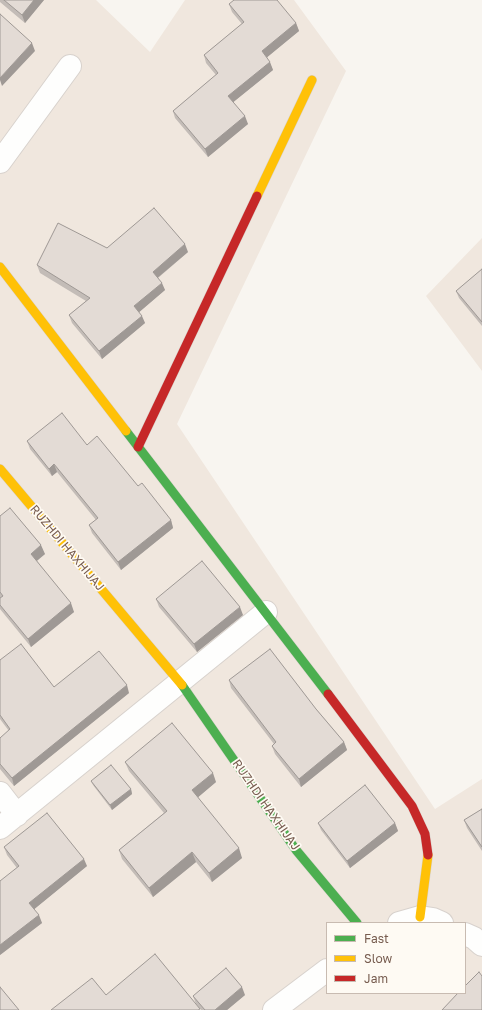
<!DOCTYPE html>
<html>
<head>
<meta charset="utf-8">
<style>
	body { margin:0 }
	#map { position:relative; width:482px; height:1010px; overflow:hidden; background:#f8f5f0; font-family:"Golos Text",sans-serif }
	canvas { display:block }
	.legend { position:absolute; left:326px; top:922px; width:140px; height:72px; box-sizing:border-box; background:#fefaf3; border:1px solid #c8bbb1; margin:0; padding:5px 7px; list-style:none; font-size:12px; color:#775c4f }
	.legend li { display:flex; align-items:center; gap:8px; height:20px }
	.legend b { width:20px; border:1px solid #c8bbb1 }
</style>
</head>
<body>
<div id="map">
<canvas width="482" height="1010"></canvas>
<ul class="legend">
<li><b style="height:5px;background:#4caf50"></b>Fast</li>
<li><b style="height:5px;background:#ffc107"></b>Slow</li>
<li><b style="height:5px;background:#c62828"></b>Jam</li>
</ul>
</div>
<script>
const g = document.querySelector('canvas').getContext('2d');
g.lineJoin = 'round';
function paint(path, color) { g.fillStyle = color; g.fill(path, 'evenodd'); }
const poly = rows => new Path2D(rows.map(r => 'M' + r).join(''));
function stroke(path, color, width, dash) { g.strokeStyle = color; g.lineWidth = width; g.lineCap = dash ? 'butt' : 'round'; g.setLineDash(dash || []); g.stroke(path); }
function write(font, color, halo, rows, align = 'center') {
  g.font = font + ' "Golos Text",sans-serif'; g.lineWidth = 3.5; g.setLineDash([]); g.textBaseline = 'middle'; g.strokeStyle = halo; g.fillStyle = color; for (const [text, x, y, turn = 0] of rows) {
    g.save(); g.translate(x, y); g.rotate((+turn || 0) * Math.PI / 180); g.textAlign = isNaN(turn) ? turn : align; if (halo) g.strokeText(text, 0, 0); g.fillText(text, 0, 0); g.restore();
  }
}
paint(poly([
	[0,0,96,0,150,52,185,0,294,0,346,71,177,424,435,809,482,779,482,1010,0,1010],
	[327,923,465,923,465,993,327,993],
	[482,238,482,371,426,296]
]), '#f0e7de');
const street = poly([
	[0,162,70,66],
	[0,793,17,815],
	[0,828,266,612],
	[399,923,420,917,433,919,442,923],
	[465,934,474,938,482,945],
	[274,1010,327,970]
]);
const fast = poly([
	[126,431,328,694],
	[182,685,296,850,357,923]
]);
const slow = poly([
	[257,196,312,80],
	[0,267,126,431],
	[0,469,182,685],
	[420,917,428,855]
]);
const jam = poly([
	[138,447,257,196],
	[328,694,412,806,425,834,428,855]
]);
stroke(street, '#d8d2cd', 24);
stroke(fast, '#d8d2cc', 10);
stroke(slow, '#d8d2cc', 10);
stroke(jam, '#d8d2cc', 10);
stroke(street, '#fefefd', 22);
stroke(fast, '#4caf50', 9);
stroke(slow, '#ffc107', 9);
stroke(jam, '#c62828', 9);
paint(poly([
	[0,0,44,0,25,23,0,2],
	[229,4,296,23,299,31,267,57,273,70,233,102,248,124,208,157,175,118,173,111,216,75,206,63,204,55,242,24,232,12],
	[107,248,188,252,158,278,165,290,139,312,145,323,102,359,72,323,69,315,86,301,40,273,37,265],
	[482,269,482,326,459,298,456,291],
	[27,441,87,445,138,486,171,520,173,528,121,570,92,533,89,525,96,520,57,472,52,476,30,449],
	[0,516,45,554,37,561,74,612,31,647,0,609,0,598,1,598,0,597],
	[156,599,243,615,197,652,159,607],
	[0,660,54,687,129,693,14,786,0,769,0,738,9,731,0,719],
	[229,680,316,709,344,742,347,750,301,787,275,754,272,746,274,744,231,688],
	[125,762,216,782,198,797,242,858,212,882,196,862,153,897,122,859,119,850,164,813,129,771],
	[91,781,131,789,132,794,112,810,93,785],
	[482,809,482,851,467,828,464,820],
	[318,823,395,823,398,831,350,868,321,830],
	[4,847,87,866,34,909,42,923,0,955,17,868,7,855],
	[245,995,227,1010,201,1010,196,1004,193,996]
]), '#c3bcb7');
paint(poly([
	[34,0,44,0,25,23,22,15],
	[296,23,299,31,265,59,262,51],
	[32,43,35,51,2,86,0,80,0,78],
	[270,62,273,70,231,104,228,96],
	[245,116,248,124,208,157,205,149],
	[185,244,188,252,156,279,153,272],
	[162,283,165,290,137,314,134,306],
	[142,316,145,323,102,359,99,351],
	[54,464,57,472,52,476,49,469],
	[171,520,173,528,121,570,118,562],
	[41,545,45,554,34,563,31,554],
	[71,603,74,612,31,647,28,639],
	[240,607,243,615,197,652,194,644],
	[127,685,129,693,14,786,12,778],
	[344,742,347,750,301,787,299,779],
	[213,773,216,782,196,799,192,790],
	[131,789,132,794,112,810,110,805],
	[395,823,398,831,350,868,347,861],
	[239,848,242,858,212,882,209,873],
	[192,852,196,862,153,897,149,888],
	[84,859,87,866,32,911,29,903],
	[39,915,42,923,0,955,0,945],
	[242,987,245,995,227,1010,215,1010]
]), '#9f9995');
const building = poly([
	[4,0,34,0,22,15,4,0],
	[234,0,277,0,296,23,262,51,270,62,228,96,245,116,205,149,173,111,218,73,204,55,244,22,229,4,234,0],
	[0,14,32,43,0,78,0,14],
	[154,208,185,244,153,272,162,283,134,306,142,316,99,351,69,315,90,298,37,265,58,223,107,248,154,208],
	[482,269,482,322,456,291,482,269],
	[62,413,87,445,97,436,138,486,142,483,171,520,118,562,89,525,98,518,54,464,49,469,27,441,62,413],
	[10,508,41,545,31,554,71,603,28,639,0,605,0,598,3,596,0,592,0,516,10,508],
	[202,561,240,607,194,644,156,599,202,561],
	[21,644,54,687,99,651,127,685,12,778,0,764,0,738,10,729,0,715,0,660,21,644],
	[270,649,316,709,344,742,299,779,272,746,276,742,229,680,270,649],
	[172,723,213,773,192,790,239,848,209,873,192,852,149,888,119,850,167,811,125,762,172,723],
	[111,765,131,789,110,805,91,781,111,765],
	[365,785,395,823,347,861,318,823,365,785],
	[482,809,482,847,464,820,482,809],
	[47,813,84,859,29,903,39,915,0,945,0,881,19,866,4,847,47,813],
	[155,954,200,1009,198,1010,51,1010,92,978,106,995,155,954],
	[226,968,242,987,215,1010,205,1010,193,996,226,968],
	[479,972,482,976,482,1010,442,1010,458,993,465,993,465,986,479,972],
	[0,987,19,1010,0,1010,0,987]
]);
paint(building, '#e3dbd5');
stroke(building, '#9f9995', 1);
write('12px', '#775c4f', '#fefaf3', [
	["RUZHDI HAXHIJAJ",67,548,50],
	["RUZHDI HAXHIJAJ",266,805,55]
]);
</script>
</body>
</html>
